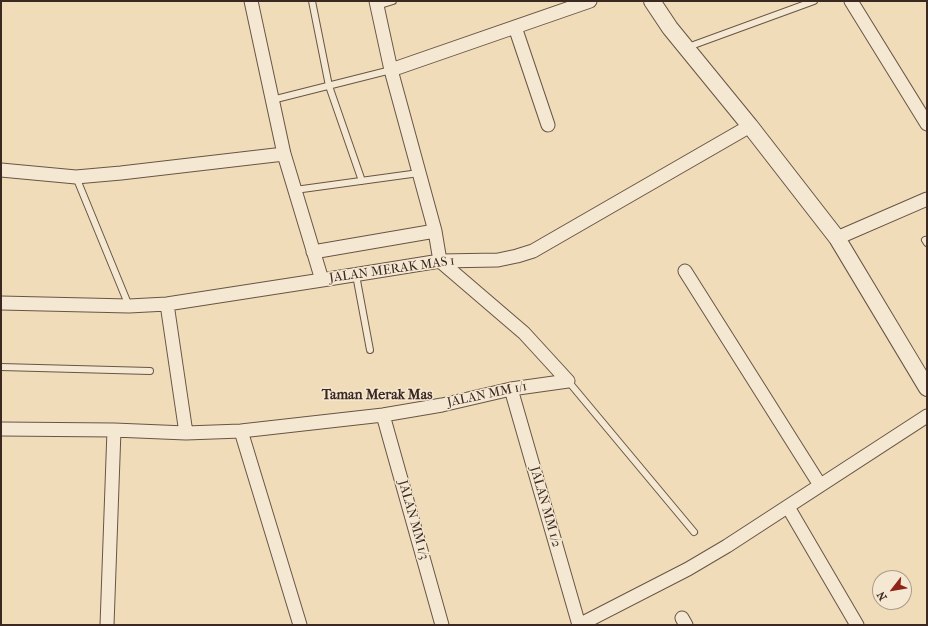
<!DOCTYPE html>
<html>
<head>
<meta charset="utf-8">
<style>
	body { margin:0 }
	#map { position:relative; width:928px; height:626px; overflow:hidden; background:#f0dcb9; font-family:"IM FELL French Canon",serif }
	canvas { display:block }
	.frame { position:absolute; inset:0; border:2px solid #3b2820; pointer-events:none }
	.north { position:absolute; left:872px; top:570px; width:40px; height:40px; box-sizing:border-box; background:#f5e8d2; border:1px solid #ab9b8b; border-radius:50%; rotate:239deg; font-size:11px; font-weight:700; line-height:16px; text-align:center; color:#3b2820 }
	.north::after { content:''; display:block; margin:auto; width:14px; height:18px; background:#8f2418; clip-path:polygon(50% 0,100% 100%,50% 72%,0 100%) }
</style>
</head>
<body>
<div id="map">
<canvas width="928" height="626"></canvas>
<div class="frame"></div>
<div class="north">N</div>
</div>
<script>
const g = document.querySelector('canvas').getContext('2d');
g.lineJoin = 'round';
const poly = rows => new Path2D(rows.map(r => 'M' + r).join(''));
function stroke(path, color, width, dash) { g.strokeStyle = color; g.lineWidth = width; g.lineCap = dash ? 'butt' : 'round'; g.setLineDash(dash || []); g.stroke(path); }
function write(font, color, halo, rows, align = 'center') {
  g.font = font + ' "IM FELL French Canon",serif'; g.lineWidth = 3; g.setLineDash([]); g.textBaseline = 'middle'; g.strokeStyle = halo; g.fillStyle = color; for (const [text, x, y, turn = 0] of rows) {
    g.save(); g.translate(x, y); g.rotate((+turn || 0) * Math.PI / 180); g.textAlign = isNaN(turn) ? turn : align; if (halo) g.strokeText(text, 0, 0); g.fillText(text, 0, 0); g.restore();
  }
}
const service = poly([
	[312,1,329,86,362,181],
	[377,6,393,1],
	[688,47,814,1],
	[272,100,391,70],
	[76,177,129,306],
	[295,190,419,173],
	[925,240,927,243],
	[356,275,370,350],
	[1,367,150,371],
	[568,381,694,532]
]);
const minor = poly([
	[251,1,284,154,322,280],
	[376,1,391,70,435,231,440,261,524,333,568,381],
	[851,1,927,124],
	[515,27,548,125],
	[391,70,590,1],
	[1,170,76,177,121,173,284,154],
	[837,238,927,199],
	[313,252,435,231],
	[685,271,820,485],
	[1,303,129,306,167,304,322,280,440,261,498,260,517,256,533,251,750,126],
	[167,304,186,433],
	[511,389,579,625],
	[383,415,442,625],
	[1,429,114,430,186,433,241,431,383,415,442,405,511,389,568,381],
	[241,431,300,625],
	[788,507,857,625],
	[682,618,686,625],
	[107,625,114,430],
	[579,625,688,569,727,546,927,416]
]);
const tertiary = poly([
	[652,1,670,28,750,126,837,238,927,388]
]);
stroke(service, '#685546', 8);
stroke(minor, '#685546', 15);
stroke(tertiary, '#685546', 18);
stroke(service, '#f5e8d2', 6);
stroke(minor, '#f5e8d2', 13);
stroke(tertiary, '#f5e8d2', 16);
write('13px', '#3b2820', '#f5e8d2', [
	["JALAN MERAK MAS 1",392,270,-8],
	["JALAN MM 1/1",487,395,-12],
	["JALAN MM 1/2",545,507,74],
	["JALAN MM 1/3",413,520,74]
]);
write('bold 14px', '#3b2820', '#f5e8d2', [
	["Taman Merak Mas",377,396]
]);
</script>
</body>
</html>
